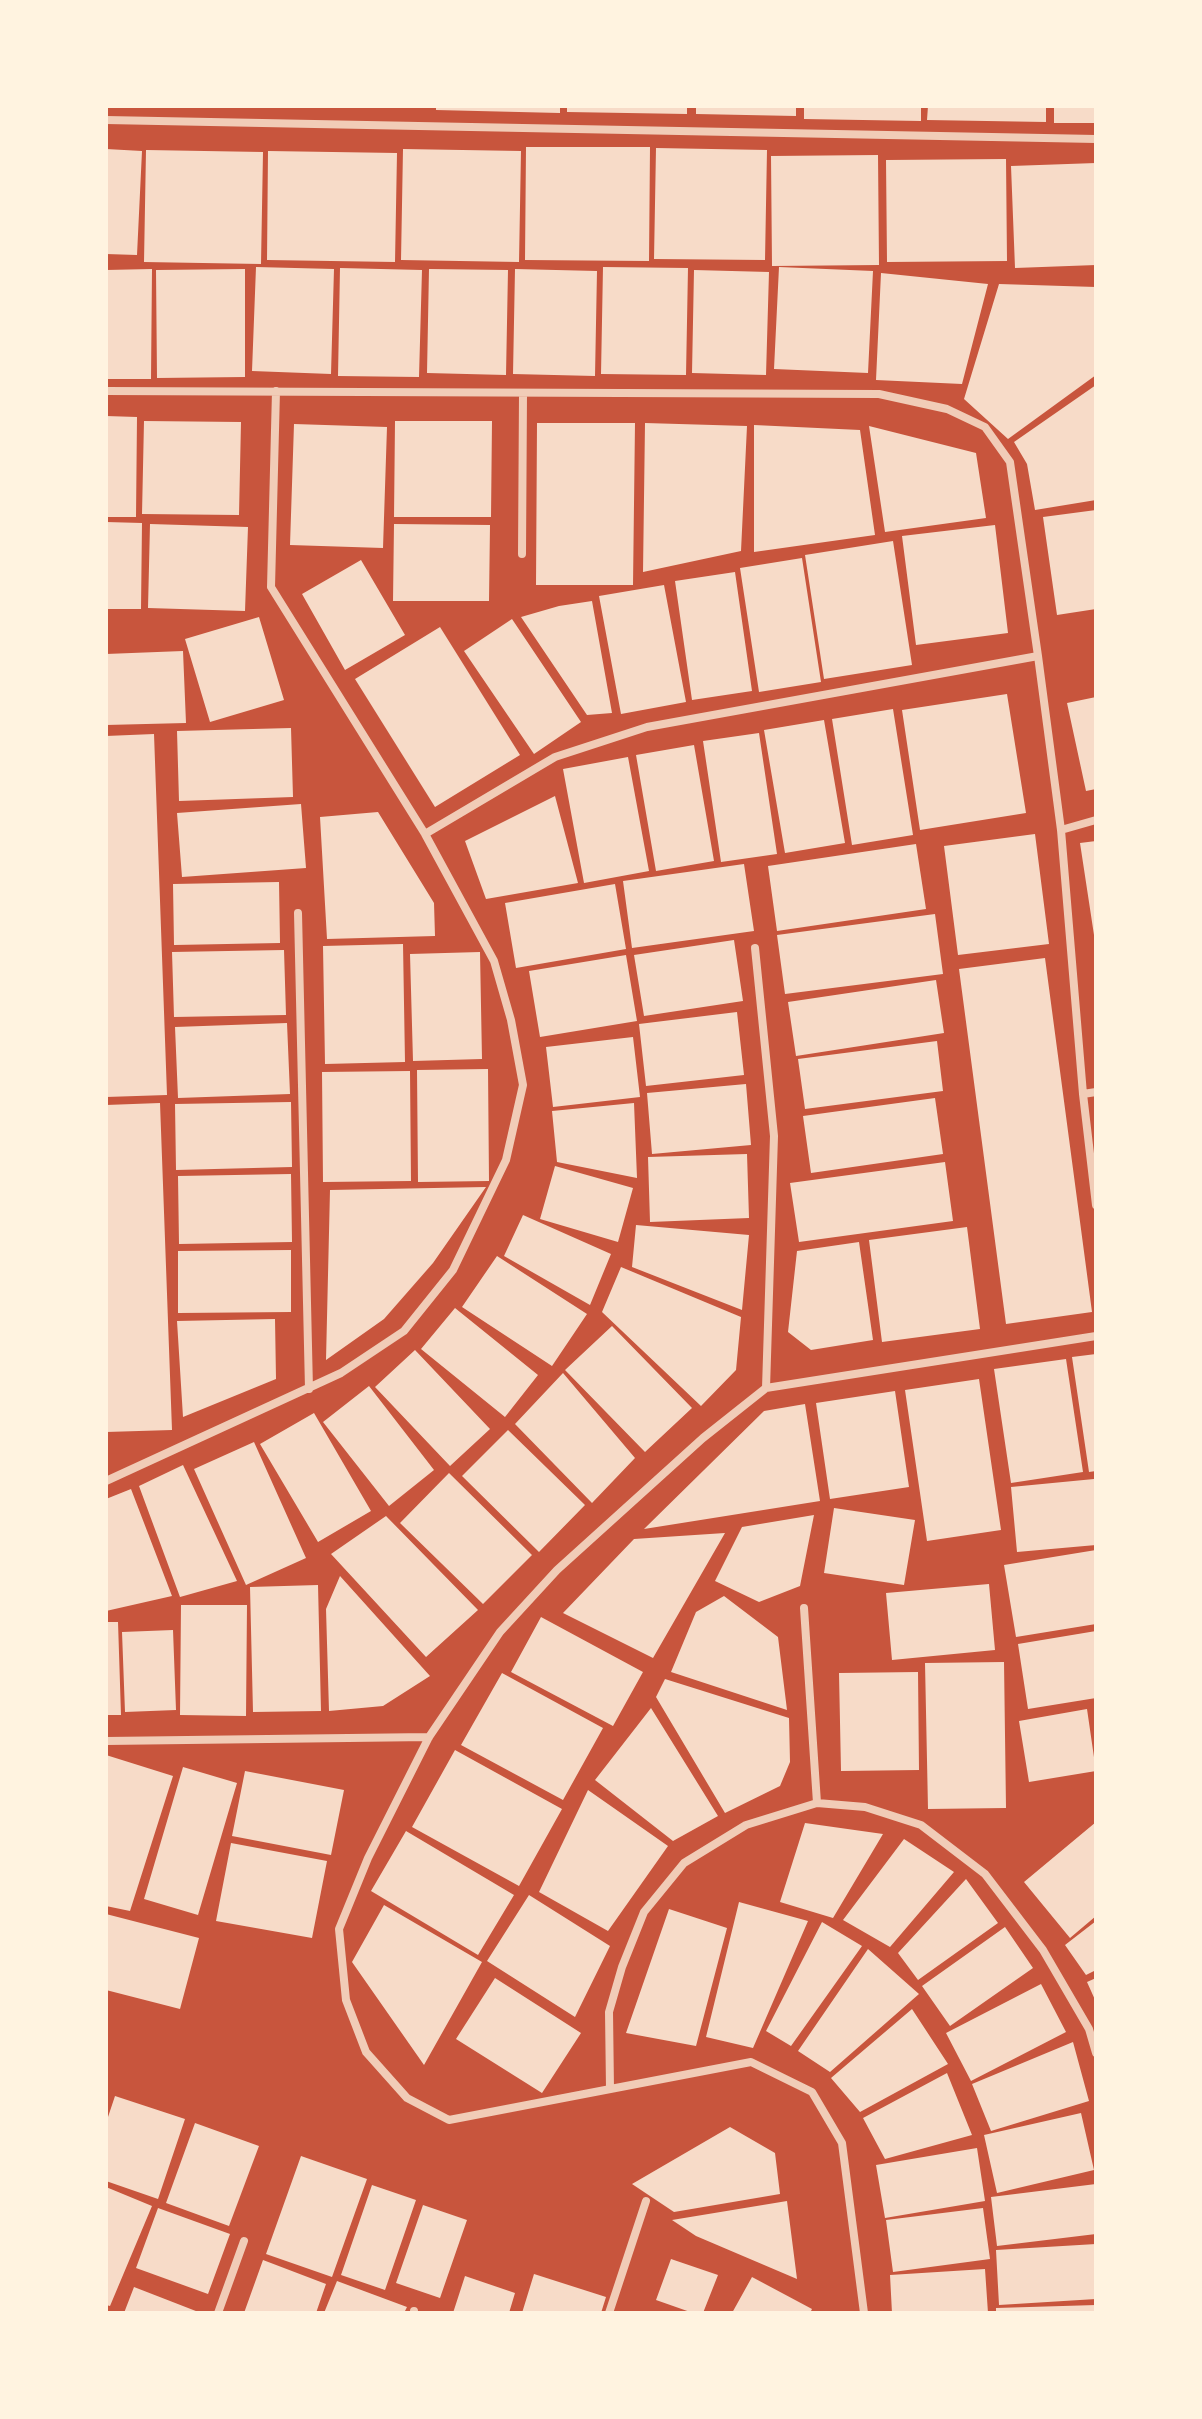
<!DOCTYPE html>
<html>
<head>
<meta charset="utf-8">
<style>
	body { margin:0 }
	#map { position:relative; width:1202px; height:2419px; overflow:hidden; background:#c8553d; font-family:"PT Serif",serif }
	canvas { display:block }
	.frame { position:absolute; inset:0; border:108px solid #fff3e0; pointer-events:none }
</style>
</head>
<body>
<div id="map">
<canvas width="1202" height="2419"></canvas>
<div class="frame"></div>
</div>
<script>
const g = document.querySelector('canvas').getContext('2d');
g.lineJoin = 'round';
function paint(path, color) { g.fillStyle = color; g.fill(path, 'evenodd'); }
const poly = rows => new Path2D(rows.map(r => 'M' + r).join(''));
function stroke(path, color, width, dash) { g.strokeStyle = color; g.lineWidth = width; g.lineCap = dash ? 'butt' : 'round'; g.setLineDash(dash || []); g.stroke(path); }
paint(poly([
	[436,106,560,106,560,113,436,110],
	[567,106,687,106,687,114,567,112],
	[696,106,796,106,796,116,696,114],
	[804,106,921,106,921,121,804,119],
	[928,106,1046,106,1046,122,927,120],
	[1054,106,1096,106,1096,123,1054,123],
	[526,147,650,147,649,261,525,260],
	[656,148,767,150,765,260,654,259],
	[106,149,142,151,137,255,106,254],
	[403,149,521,151,519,262,401,260],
	[146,150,263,152,261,264,144,262],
	[268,151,397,153,395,262,267,260],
	[878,155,879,265,772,266,771,156],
	[1006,159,1007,261,887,262,886,160],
	[1096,163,1096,265,1015,268,1011,166],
	[256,267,334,269,331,374,252,371],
	[603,267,688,268,686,375,601,374],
	[779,267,873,271,868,373,774,369],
	[340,268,422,270,419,377,338,376],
	[152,269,151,379,106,379,106,270],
	[245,269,245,377,157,378,156,270],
	[429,269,508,270,506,375,427,373],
	[515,269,597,271,595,376,513,374],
	[694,270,769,272,766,375,692,373],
	[881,273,988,284,962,384,876,380],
	[999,284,1096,287,1096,375,1008,439,964,399],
	[1096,385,1096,500,1035,510,1027,464,1014,442],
	[106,416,137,417,136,517,106,517],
	[144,421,241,422,239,515,142,514],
	[395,421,492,421,491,517,394,517],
	[537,423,635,423,633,585,536,585],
	[645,423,747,426,741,551,643,572],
	[294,424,387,427,383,548,290,545],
	[754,425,860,430,875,535,754,552],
	[869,426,976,453,986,518,885,532],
	[1096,510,1096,609,1057,615,1043,517],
	[106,522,142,523,141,609,106,609],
	[150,524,248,527,245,611,148,608],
	[394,524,490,525,489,601,393,601],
	[995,525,1008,633,916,645,902,536],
	[893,541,912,665,824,679,805,555],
	[802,558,821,682,759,692,740,568],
	[361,560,405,635,345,670,302,594],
	[735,572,752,691,692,700,675,581],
	[664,585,686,702,621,714,599,596],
	[592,601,612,713,587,715,521,617,559,606],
	[259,617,284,700,210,722,185,639],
	[512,619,581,722,534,754,464,651],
	[440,627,520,755,435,807,355,679],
	[183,651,186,723,106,725,106,654],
	[1007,694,1026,813,920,830,902,710],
	[1096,697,1096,789,1086,791,1067,703],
	[893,709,913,835,852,845,832,719],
	[824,720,845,843,785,853,764,730],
	[291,728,293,797,179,801,177,731],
	[759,733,777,854,721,862,703,741],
	[154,734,167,1095,106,1097,106,736],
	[694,745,714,861,656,871,636,755],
	[628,757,649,871,584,883,563,769],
	[555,796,578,883,486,899,465,841],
	[301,804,306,868,182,877,177,813],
	[378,812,434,903,435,936,327,939,320,817],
	[1035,834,1049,944,958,955,944,846],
	[1096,841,1096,935,1094,935,1080,843],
	[916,844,926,909,777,931,768,866],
	[744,864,754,931,632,948,623,881],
	[279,882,280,943,174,945,173,884],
	[615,884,626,949,516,968,505,903],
	[935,914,943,974,785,994,777,935],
	[734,940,743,1001,644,1016,634,955],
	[403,944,405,1062,325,1064,323,946],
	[284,950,286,1015,174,1017,172,952],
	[480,952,482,1059,413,1061,410,954],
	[626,955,637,1021,540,1037,529,971],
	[1045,958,1092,1312,1006,1324,959,969],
	[936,980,944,1033,796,1056,788,1002],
	[737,1012,744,1075,646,1086,639,1024],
	[287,1023,290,1094,178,1098,175,1027],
	[633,1037,640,1097,553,1107,546,1047],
	[937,1041,943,1091,805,1109,798,1059],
	[488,1069,489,1181,418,1182,417,1070],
	[410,1071,411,1181,323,1182,322,1072],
	[746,1084,751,1145,652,1154,647,1093],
	[935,1098,943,1154,811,1173,803,1116],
	[291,1102,292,1167,176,1170,175,1104],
	[160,1103,172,1430,106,1432,106,1105],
	[634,1103,637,1178,557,1162,552,1111],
	[747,1154,749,1218,650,1222,648,1157],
	[945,1162,953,1221,799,1242,790,1183],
	[555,1166,633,1188,618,1242,540,1219],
	[291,1174,292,1242,179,1244,178,1176],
	[486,1187,433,1263,384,1319,326,1360,330,1190],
	[523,1215,611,1254,590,1305,504,1256],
	[636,1225,749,1235,742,1310,632,1267],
	[967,1227,980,1329,882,1342,869,1240],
	[859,1242,873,1340,811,1350,788,1332,797,1251],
	[291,1250,291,1312,178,1313,178,1251],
	[497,1256,587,1314,552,1366,462,1307],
	[621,1267,741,1317,736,1370,701,1406,602,1312],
	[455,1308,538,1375,505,1417,421,1349],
	[275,1319,276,1379,183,1417,177,1321],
	[612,1326,692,1408,645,1452,565,1370],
	[415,1350,490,1429,450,1466,375,1387],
	[1096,1354,1096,1471,1089,1472,1072,1357],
	[1066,1359,1083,1472,1011,1483,994,1369],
	[563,1373,635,1458,592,1503,515,1424],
	[979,1379,1001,1530,927,1541,905,1390],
	[369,1386,434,1470,389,1506,323,1422],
	[895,1391,909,1487,830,1499,816,1403],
	[805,1404,820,1501,644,1529,764,1411],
	[314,1413,371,1511,318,1542,260,1444],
	[508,1430,585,1505,539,1552,462,1476],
	[254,1442,306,1558,246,1585,194,1469],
	[183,1465,237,1581,180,1597,139,1486],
	[449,1473,532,1555,483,1604,400,1523],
	[1094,1479,1096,1545,1017,1552,1011,1487],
	[131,1489,172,1596,106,1611,106,1499],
	[834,1508,915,1520,904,1585,824,1573],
	[814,1515,800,1586,759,1602,715,1581,742,1527],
	[386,1516,478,1610,426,1657,331,1554],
	[725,1533,653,1658,563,1613,634,1539],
	[1096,1550,1096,1624,1016,1637,1004,1565],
	[340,1576,430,1676,383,1706,329,1711,326,1609],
	[989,1584,995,1650,892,1660,886,1593],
	[318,1585,321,1711,253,1712,250,1587],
	[724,1596,778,1637,787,1710,671,1672,696,1612],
	[181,1605,247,1605,246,1716,180,1715],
	[541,1617,643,1672,613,1726,511,1672],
	[106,1622,118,1622,121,1715,106,1715],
	[173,1630,176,1710,125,1712,122,1632],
	[1096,1631,1096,1698,1028,1709,1018,1644],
	[1004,1662,1006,1808,928,1809,925,1663],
	[918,1672,919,1770,841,1771,839,1673],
	[502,1673,603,1728,563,1800,461,1745],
	[665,1679,789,1718,790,1762,780,1786,725,1813,656,1697],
	[651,1708,718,1816,673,1841,595,1780],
	[1087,1709,1096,1771,1029,1782,1019,1721],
	[455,1750,562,1809,519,1886,412,1827],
	[106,1755,173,1776,130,1911,106,1906],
	[183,1767,237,1783,198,1915,144,1899],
	[245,1771,344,1790,331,1855,232,1836],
	[588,1790,668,1846,608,1931,539,1892],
	[1096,1822,1096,1916,1070,1938,1024,1882],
	[805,1823,883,1834,833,1918,780,1902],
	[406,1831,514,1895,478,1955,371,1891],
	[904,1839,954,1872,890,1947,843,1920],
	[231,1843,327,1861,312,1938,216,1921],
	[966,1879,998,1923,918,1980,898,1953],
	[529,1895,610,1946,575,2017,487,1961],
	[739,1902,808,1921,753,2048,706,2037],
	[384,1905,482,1962,424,2065,352,1962],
	[669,1909,727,1928,696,2046,626,2033],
	[106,1914,199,1938,180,2009,106,1990],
	[1096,1921,1096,1970,1086,1975,1065,1945],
	[822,1922,862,1946,791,2046,766,2031],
	[1005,1927,1033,1968,950,2026,922,1986],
	[868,1949,919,1994,830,2072,798,2051],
	[495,1978,581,2033,542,2093,456,2039],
	[1096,1978,1096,2002,1087,1982],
	[1041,1984,1066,2032,971,2081,946,2033],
	[912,2009,948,2064,860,2112,831,2078],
	[1073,2042,1089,2101,991,2131,972,2084],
	[947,2073,972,2135,885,2159,863,2118],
	[115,2096,185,2119,158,2199,106,2181,106,2123],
	[1081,2113,1094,2170,997,2193,984,2135],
	[195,2123,259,2146,229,2226,166,2203],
	[730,2127,775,2153,780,2194,674,2212,632,2184],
	[977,2148,985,2201,885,2218,876,2165],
	[301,2156,367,2179,332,2277,266,2254],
	[1096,2184,1096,2234,997,2246,991,2197],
	[372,2185,416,2200,385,2290,341,2275],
	[106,2187,152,2206,110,2306,106,2305],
	[787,2201,797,2279,696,2236,672,2220],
	[423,2205,467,2220,440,2298,396,2283],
	[158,2208,230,2234,208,2294,136,2268],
	[983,2208,990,2259,893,2272,886,2220],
	[1096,2244,1096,2299,999,2305,996,2250],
	[671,2259,718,2275,703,2313,693,2313,656,2300],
	[263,2260,326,2284,316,2313,244,2313],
	[985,2269,988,2313,892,2313,890,2275],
	[534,2274,606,2297,601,2313,522,2313],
	[465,2276,515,2293,509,2313,453,2313],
	[752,2277,812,2309,810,2313,732,2313],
	[337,2281,407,2307,404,2313,324,2313],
	[134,2287,201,2313,124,2313],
	[1096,2305,1096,2313,996,2313,996,2308]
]), '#f7dbc8');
stroke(poly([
	[106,120,1096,139],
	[106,391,879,394,947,409,985,427,1010,462,1038,656,1061,830,1083,1094,1096,1205],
	[522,554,523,394],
	[1061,830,1096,820],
	[425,834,555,757,647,727,1038,656],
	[298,913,309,1389],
	[755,948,774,1136,766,1388],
	[1083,1094,1096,1092],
	[106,1481,341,1373,404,1331,453,1270,506,1160,523,1085,511,1020,494,961,425,834,271,587,276,391],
	[804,1608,817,1803],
	[106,1741,429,1737],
	[610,2089,609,2012,622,1967,644,1912,684,1863,746,1825,817,1803,865,1807,921,1825,985,1874,1043,1950,1089,2029,1096,2053],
	[218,2313,244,2241],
	[414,2313,414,2311],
	[609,2313,646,2201],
	[864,2313,842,2143,812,2092,751,2062,449,2120,407,2098,366,2052,346,2000,339,1929,368,1858,429,1737,500,1632,557,1570,703,1438,766,1388,1096,1336]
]), '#f1ccb7', 8);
</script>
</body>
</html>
